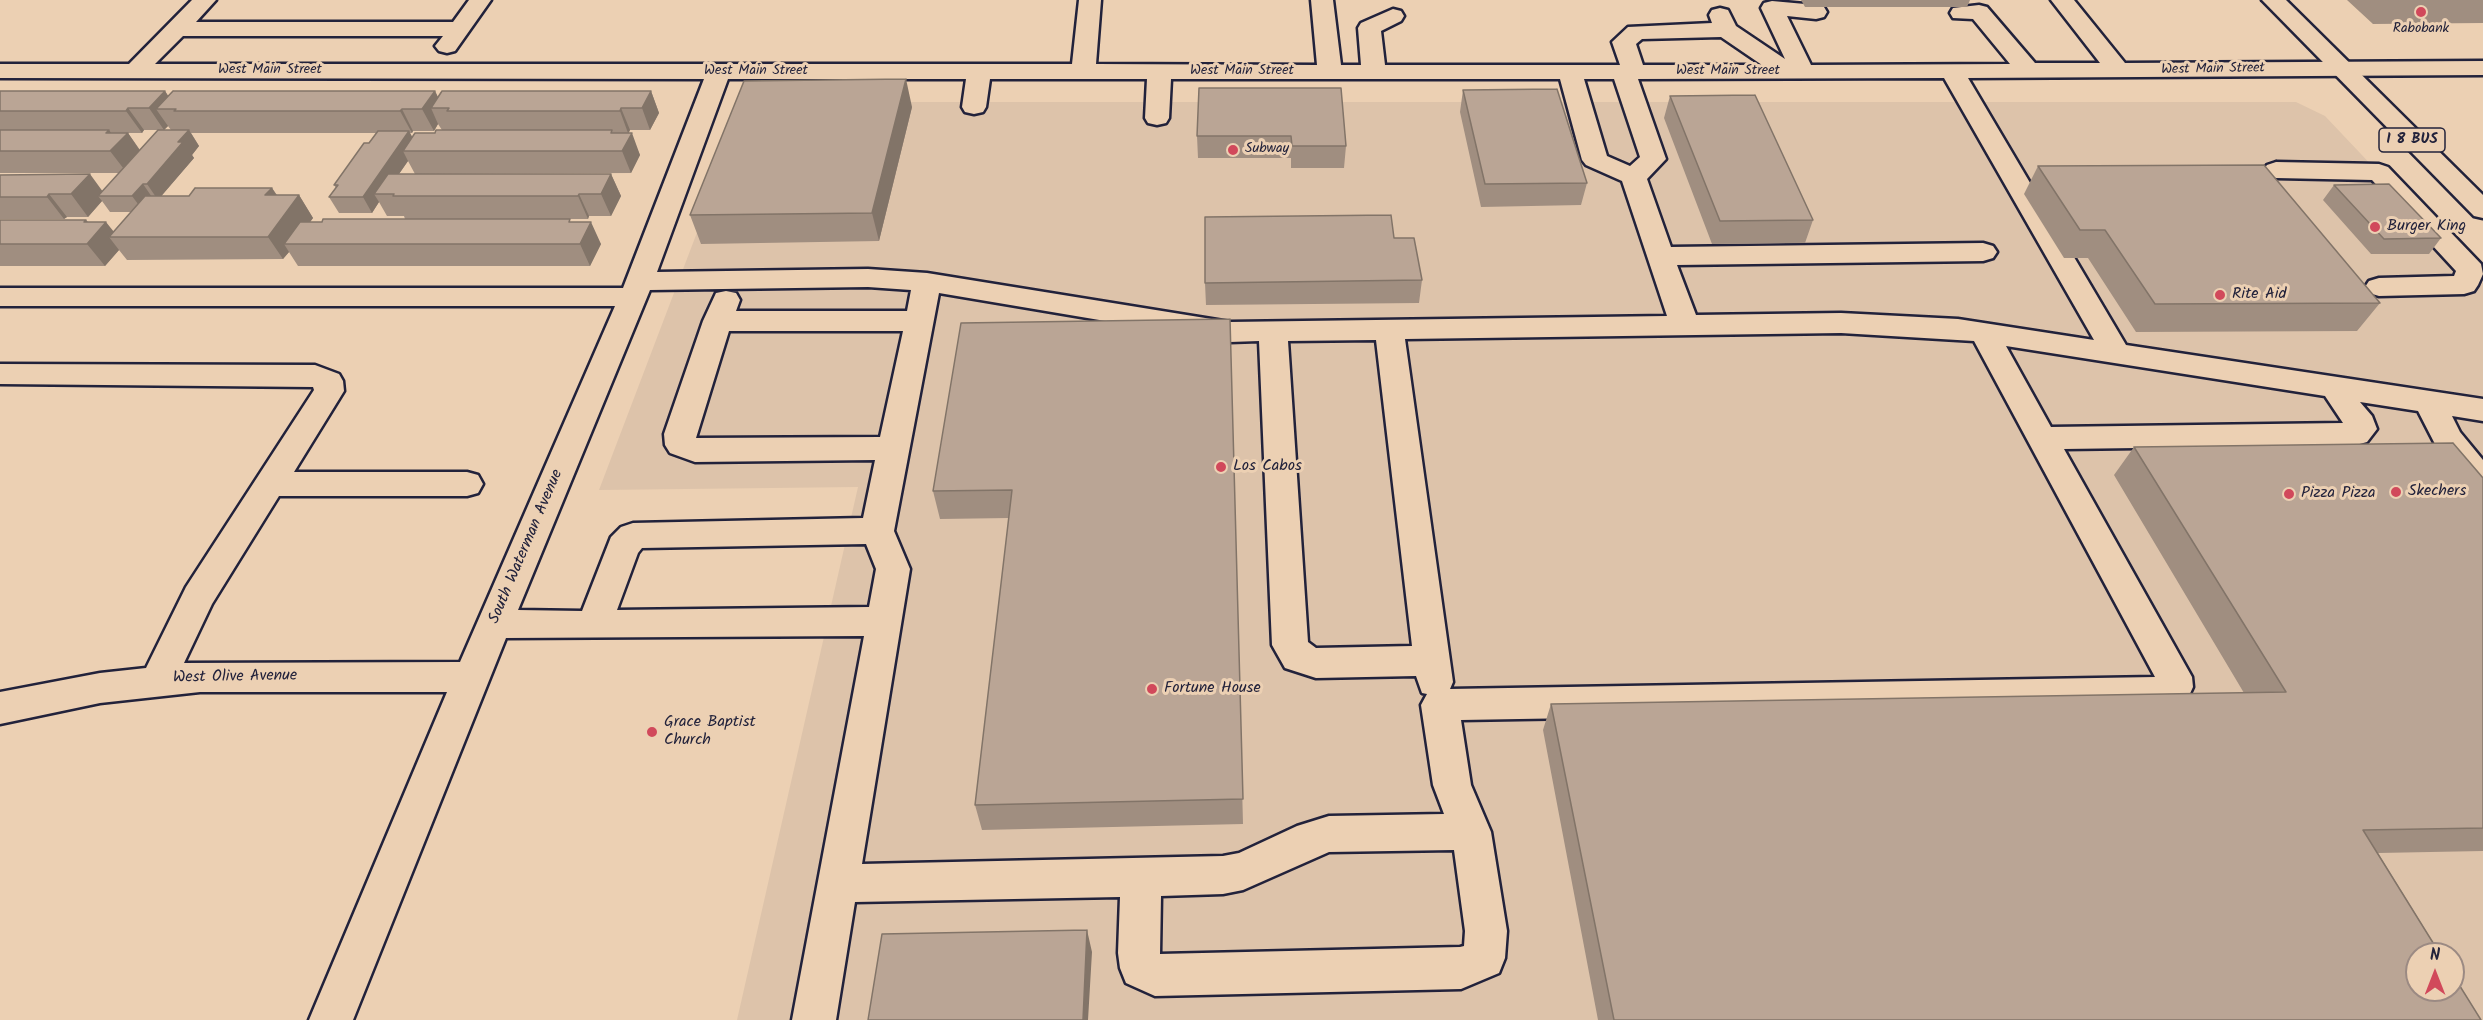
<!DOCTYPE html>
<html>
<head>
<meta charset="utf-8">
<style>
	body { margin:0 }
	#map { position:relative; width:2483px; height:1020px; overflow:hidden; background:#ecd0b3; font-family:Kalam,sans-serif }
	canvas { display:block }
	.north { position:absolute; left:2405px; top:942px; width:60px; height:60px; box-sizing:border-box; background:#ecd0b3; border:2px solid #9b8a83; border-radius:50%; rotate:0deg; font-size:16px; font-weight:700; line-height:24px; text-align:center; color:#22223b }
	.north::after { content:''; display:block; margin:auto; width:21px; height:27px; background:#d1495b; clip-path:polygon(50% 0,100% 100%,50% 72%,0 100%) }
</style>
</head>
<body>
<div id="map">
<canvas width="2483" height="1020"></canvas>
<div class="north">N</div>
</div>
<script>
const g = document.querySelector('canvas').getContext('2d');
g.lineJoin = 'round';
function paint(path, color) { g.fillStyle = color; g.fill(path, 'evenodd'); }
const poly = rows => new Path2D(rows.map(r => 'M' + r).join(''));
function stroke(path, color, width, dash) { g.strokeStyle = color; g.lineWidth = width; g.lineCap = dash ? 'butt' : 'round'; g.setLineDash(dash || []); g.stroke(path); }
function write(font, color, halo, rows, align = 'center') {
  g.font = font + ' Kalam,sans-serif'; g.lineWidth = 6; g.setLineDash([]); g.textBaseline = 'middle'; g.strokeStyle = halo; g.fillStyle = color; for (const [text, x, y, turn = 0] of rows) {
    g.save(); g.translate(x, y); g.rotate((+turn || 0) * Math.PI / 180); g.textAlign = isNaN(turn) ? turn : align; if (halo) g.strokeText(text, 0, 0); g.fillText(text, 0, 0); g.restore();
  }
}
paint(poly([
	[756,102,2296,102,2325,116,2483,283,2483,1020,737,1020,858,487,599,490,744,109],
	[2417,954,2453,954,2453,990,2417,990]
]), '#ddc3aa');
const minor = poly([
	[192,0,216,0,196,22,453,22,469,0,491,0,455,51,447,53,439,51,435,46,443,36,183,36,155,64,1072,64,1079,0,1101,0,1096,64,1317,65,1311,0,1333,0,1341,65,1361,65,1358,28,1361,23,1393,9,1401,11,1404,16,1401,21,1381,31,1385,65,1620,65,1612,42,1628,27,1712,23,1709,15,1712,10,1720,8,1728,10,1736,26,1785,59,1761,8,1764,3,1772,1,1816,5,1824,7,1827,12,1824,17,1816,19,1787,16,1811,65,2010,64,1973,19,1953,18,1950,13,1953,8,1979,5,1987,7,2035,63,2100,63,2051,0,2074,0,2125,63,2483,61,2483,75,1968,78,2126,345,2483,399,2483,421,2452,416,2460,432,2483,460,2483,494,2472,490,2436,446,2418,411,2360,402,2372,416,2377,429,2367,442,2356,445,2064,449,2192,677,2193,687,2188,698,2162,708,1461,720,1471,785,1491,832,1507,931,1505,958,1499,973,1461,989,1155,996,1126,983,1120,968,1118,953,1120,897,855,902,836,1020,792,1020,864,636,506,638,353,1020,309,1020,447,692,200,692,100,703,0,724,0,692,100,673,146,668,186,587,314,390,313,387,0,384,0,364,315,365,339,374,343,381,344,391,294,472,467,472,478,475,483,484,478,493,467,496,279,496,212,604,184,663,460,662,615,306,0,306,0,288,623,288,704,79,0,78,0,64,129,64,192,0],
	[1721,37,1762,65,1643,65,1636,44,1642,39,1721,37],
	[1944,78,2094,340,1958,319,1841,313,1696,315,1677,265,1983,261,1993,258,1997,252,1993,246,1983,243,1671,247,1647,179,1666,159,1638,79,1944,78],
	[728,79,966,79,962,107,965,112,974,114,983,112,986,107,990,79,1147,79,1145,118,1148,123,1157,125,1166,123,1169,118,1171,79,1560,79,1582,160,1586,165,1622,181,1667,316,1230,322,927,273,868,269,657,272,728,79],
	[1584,79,1614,79,1640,157,1630,166,1607,156,1584,79],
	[868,287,911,290,907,311,736,311,740,300,736,293,726,291,716,293,703,321,664,434,665,445,670,453,695,462,875,460,863,518,633,523,621,527,611,537,582,611,518,610,650,290,868,287],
	[939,293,1230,342,1259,341,1272,645,1285,668,1316,678,1416,676,1422,693,1427,694,1421,705,1433,785,1444,814,1329,816,1297,826,1239,853,1223,856,862,864,910,569,894,531,939,293],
	[729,331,903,331,880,437,696,438,729,331],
	[1841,333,1974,341,2155,677,1450,689,1453,682,1405,339,1841,333],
	[1376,340,1412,646,1316,648,1308,642,1288,341,1376,340],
	[2006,346,2325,396,2343,423,2051,427,2006,346],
	[866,544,876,569,869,607,617,610,638,553,642,548,866,544],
	[1454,850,1465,931,1464,946,1460,947,1160,954,1161,896,1223,894,1243,890,1329,852,1454,850],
	[2276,162,2379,164,2388,167,2481,264,2483,274,2478,285,2474,291,2464,294,2379,296,2369,293,2365,287,2369,281,2379,278,2454,276,2456,271,2372,180,2276,178,2267,175,2263,170,2267,165,2276,162]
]);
const highway = poly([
	[2262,0,2286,0,2483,195,2483,218,2474,216,2262,0]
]);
stroke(minor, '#22223b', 5);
stroke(highway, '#22223b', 5);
paint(minor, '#ecd0b3');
paint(highway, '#ecd0b3');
paint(poly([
	[1801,0,1970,0,1967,7,1805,7],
	[2347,0,2483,0,2483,23,2373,24],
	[1341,88,1346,146,1344,168,1291,168,1291,158,1198,158,1197,136],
	[1463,90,1587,183,1581,205,1481,207,1460,112],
	[0,91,165,91,168,96,435,91,438,97,651,91,659,113,650,130,630,130,629,133,640,155,631,173,415,174,408,161,399,174,611,174,621,196,611,216,589,216,588,219,405,219,404,216,387,216,379,202,372,213,339,213,329,197,336,188,334,185,369,143,376,133,191,133,199,146,192,155,194,158,161,196,189,196,272,188,277,195,299,195,313,218,310,222,571,222,601,244,590,266,298,266,289,252,283,259,127,260,119,250,105,266,0,266,0,220,86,220,88,222,114,232,131,212,110,212,102,201,88,217,67,217,64,219,0,219,0,175,102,192,119,173,0,173],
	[438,124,442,130,435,133,412,137,410,133,412,133,413,131,434,131],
	[168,126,171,130,140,150,128,133,142,133,144,130,164,130],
	[1670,96,1813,220,1805,243,1712,244,1664,118],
	[912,107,879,241,701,244,690,215],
	[2038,166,2380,303,2357,331,2136,332,2088,258,2064,258,2024,194],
	[2334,185,2441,238,2429,254,2371,254,2323,200],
	[1394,238,1422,280,1419,303,1206,305,1205,283],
	[1230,319,1243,824,982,830,975,805,1009,518,940,519,933,491],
	[2134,447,2483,478,2483,851,2378,853,2481,1020,1598,1020,1543,730,1551,704,2244,693,2114,475]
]), '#a08e80');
paint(poly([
	[906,79,912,107,879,241,872,213],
	[165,91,178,111,176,109,156,109,168,126,164,130,149,108],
	[435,91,443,108,431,108,438,124,434,131,422,109],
	[651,91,659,113,650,130,642,108],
	[128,108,144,130,142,133,126,111],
	[621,108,630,130,628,133,620,111],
	[402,109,413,131,412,133,400,111],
	[109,130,118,143,128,133,143,155,127,173,110,151,106,133],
	[189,130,199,146,192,155,194,158,158,200,147,184,178,142],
	[409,131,417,146,403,151,408,161,385,194,374,194,379,202,372,213,363,197],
	[632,133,640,155,631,173,622,151],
	[90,174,106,196,98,196,102,201,88,217,71,194],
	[611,174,621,196,611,216,601,194],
	[143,184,154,200,144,212,132,196],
	[272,188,286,210,265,195],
	[49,194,67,217,64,219,47,197],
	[579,194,589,216,588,219,578,196],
	[299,195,313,218,294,244,284,244,289,252,283,259,268,237],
	[86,220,96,233,106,222,118,237,109,237,119,250,105,266,87,244,84,222],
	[591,222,601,244,590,266,580,244],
	[1087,930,1092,952,1088,1020,1083,1020]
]), '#827468');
const building = poly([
	[906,79,872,213,690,215,744,81,906,79],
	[1199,88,1341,88,1346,146,1292,146,1291,136,1197,136,1199,88],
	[1557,89,1587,183,1485,184,1463,90,1557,89],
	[0,91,165,91,149,108,128,108,126,111,0,111,0,91],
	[173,91,435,91,422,109,402,109,400,111,174,111,176,109,156,109,173,91],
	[442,91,651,91,642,108,621,108,620,111,447,111,449,108,431,108,442,91],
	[1755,95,1813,220,1720,221,1670,96,1755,95],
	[0,130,109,130,106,133,128,133,110,151,0,151,0,130],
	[158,130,189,130,178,142,183,142,147,184,143,184,132,196,98,196,158,130],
	[436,130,612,130,611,133,632,133,622,151,403,151,415,133,435,133,436,130],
	[378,131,409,131,363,197,329,197,338,185,334,185,364,143,369,143,378,131],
	[2264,165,2380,303,2155,304,2105,230,2080,230,2038,166,2264,165],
	[90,174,71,194,49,194,47,197,0,197,0,175,90,174],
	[388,174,611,174,601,194,579,194,578,196,393,196,394,194,374,194,388,174],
	[2389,184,2441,238,2384,239,2334,185,2389,184],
	[195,188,272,188,265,195,299,195,268,237,109,237,145,196,189,196,195,188],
	[1391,215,1394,238,1414,238,1422,280,1205,283,1205,217,1391,215],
	[323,219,570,219,569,222,591,222,580,244,284,244,300,222,322,222,323,219],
	[0,220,86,220,84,222,106,222,87,244,0,244,0,220],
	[1230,319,1243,799,975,805,1012,490,933,491,961,323,1230,319],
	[2453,443,2483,478,2483,828,2363,830,2440,954,2417,954,2417,990,2453,990,2453,975,2481,1020,1614,1020,1551,704,2286,692,2134,447,2453,443],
	[1087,930,1083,1020,868,1020,882,934,1087,930]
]);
paint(building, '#baa595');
stroke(building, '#827468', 1.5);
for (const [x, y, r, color] of [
	[2421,12,6,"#d1495b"],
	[1233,150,6,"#d1495b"],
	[2375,227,6,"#d1495b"],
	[2220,295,6,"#d1495b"],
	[1221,467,6,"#d1495b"],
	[2396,492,6,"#d1495b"],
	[2289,494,6,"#d1495b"],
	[1152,689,6,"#d1495b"],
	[652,732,6,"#d1495b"]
]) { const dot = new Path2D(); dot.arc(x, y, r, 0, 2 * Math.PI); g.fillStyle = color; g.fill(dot); stroke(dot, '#ecd0b3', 2); }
write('14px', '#22223b', '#ecd0b3', [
	["Rabobank",2421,30],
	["Subway",1245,150,"left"]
]);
write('14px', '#22223b', '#ecd0b3', [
	["West Main Street",2213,70,-1],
	["West Main Street",270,71],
	["West Main Street",756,72],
	["West Main Street",1242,72],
	["West Main Street",1728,72]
]);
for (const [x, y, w] of [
	[2412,140,66]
]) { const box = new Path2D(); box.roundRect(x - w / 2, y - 12, w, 24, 4.5); g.fillStyle = '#ecd0b3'; g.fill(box); stroke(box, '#22223b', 1.5); }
write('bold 15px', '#22223b', null, [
	["I 8 BUS",2412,140]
]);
write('16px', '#22223b', '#ecd0b3', [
	["Burger King",2387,227],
	["Rite Aid",2232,295],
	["Los Cabos",1233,467],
	["Skechers",2408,492],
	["Pizza Pizza",2301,494],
	["Fortune House",1164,689],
	["Grace Baptist",664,723],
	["Church",664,741]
], 'left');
write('16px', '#22223b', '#ecd0b3', [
	["South Waterman Avenue",527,547,-67],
	["West Olive Avenue",235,678,-1]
]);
</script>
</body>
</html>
